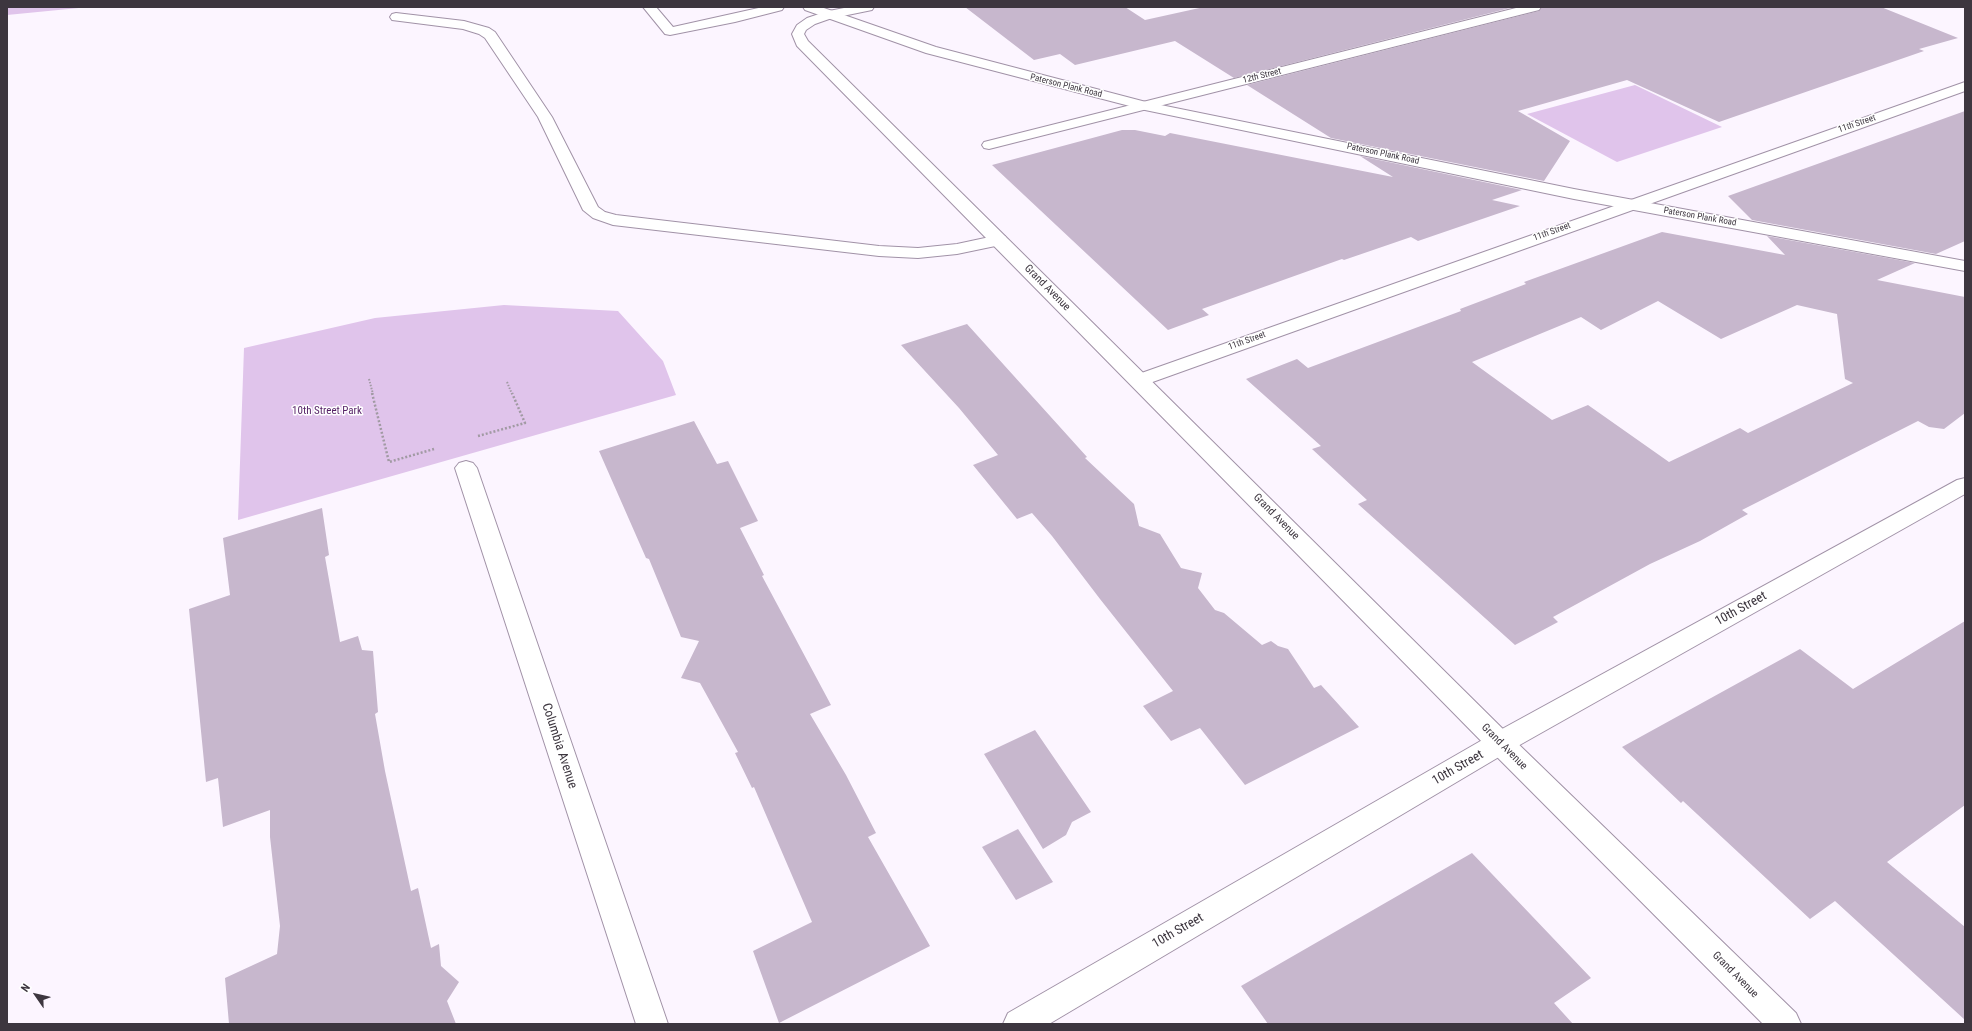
<!DOCTYPE html>
<html>
<head>
<meta charset="utf-8">
<style>
	body { margin:0 }
	#map { position:relative; width:1972px; height:1031px; overflow:hidden; background:#fcf5ff; font-family:"Roboto Condensed",sans-serif }
	canvas { display:block }
	.frame { position:absolute; inset:0; border:8px solid #3d363f; pointer-events:none }
	.north { position:absolute; left:16px; top:975px; width:40px; height:40px; -webkit-text-stroke:3px #fff; paint-order:stroke; rotate:304deg; font-size:11px; font-weight:700; line-height:16px; text-align:center; color:#3d363f }
	.north::after { content:''; display:block; margin:auto; width:14px; height:18px; background:#3d363f; clip-path:polygon(50% 0,100% 100%,50% 72%,0 100%) }
</style>
</head>
<body>
<div id="map">
<canvas width="1972" height="1031"></canvas>
<div class="frame"></div>
<div class="north">N</div>
</div>
<script>
const g = document.querySelector('canvas').getContext('2d');
g.lineJoin = 'round';
function paint(path, color) { g.fillStyle = color; g.fill(path, 'evenodd'); }
const poly = rows => new Path2D(rows.map(r => 'M' + r).join(''));
function stroke(path, color, width, dash) { g.strokeStyle = color; g.lineWidth = width; g.lineCap = dash ? 'butt' : 'round'; g.setLineDash(dash || []); g.stroke(path); }
function write(font, color, halo, rows, align = 'center') {
  g.font = font + ' "Roboto Condensed",sans-serif'; g.lineWidth = 3; g.setLineDash([]); g.textBaseline = 'middle'; g.strokeStyle = halo; g.fillStyle = color; for (const [text, x, y, turn = 0] of rows) {
    g.save(); g.translate(x, y); g.rotate((+turn || 0) * Math.PI / 180); g.textAlign = isNaN(turn) ? turn : align; if (halo) g.strokeText(text, 0, 0); g.fillText(text, 0, 0); g.restore();
  }
}
paint(poly([
	[7,7,89,7,7,15],
	[1635,85,1722,127,1617,162,1527,114],
	[504,305,618,311,663,361,676,395,238,520,244,348,375,318]
]), '#e0c4eb');
paint(poly([
	[965,7,1125,7,1145,20,1204,7,1514,7,1234,78,1175,41,1075,65,1060,54,1034,60],
	[1542,7,1881,7,1958,38,1919,49,1924,51,1719,122,1627,80,1518,111,1570,141,1544,181,1331,138,1247,85,1539,11],
	[1965,111,1965,241,1936,254,1752,220,1728,196],
	[1122,130,1135,130,1165,136,1170,133,1393,177,1360,156,1522,190,1492,200,1520,206,1418,241,1411,237,1344,260,1342,259,1202,309,1209,315,1168,330,992,165],
	[1662,232,1785,255,1767,236,1915,263,1877,280,1965,297,1965,413,1944,429,1929,427,1918,421,1742,510,1748,514,1700,541,1650,564,1553,617,1558,622,1515,645,1358,504,1367,500,1312,449,1321,446,1246,379,1297,359,1308,368,1461,311,1460,309,1526,284,1524,282],
	[1658,301,1721,339,1797,305,1837,314,1845,379,1853,383,1748,433,1740,428,1669,462,1588,405,1552,420,1472,362,1581,317,1601,330],
	[967,324,1087,457,1085,458,1134,504,1139,526,1160,534,1181,568,1202,573,1198,588,1215,610,1224,613,1262,645,1271,641,1278,646,1288,649,1314,688,1321,685,1359,727,1245,785,1200,728,1171,741,1143,706,1173,691,1100,599,1052,536,1032,513,1017,519,973,465,998,455,959,408,901,345],
	[694,421,717,464,728,461,758,521,740,528,764,575,762,576,831,705,810,714,846,775,876,833,868,837,930,946,779,1023,753,951,812,922,754,787,752,788,735,753,738,752,700,683,681,678,699,641,681,637,649,559,646,558,599,451],
	[322,508,329,555,325,557,340,642,358,636,362,650,373,651,378,712,375,714,385,771,411,891,418,888,431,948,439,944,441,966,459,982,447,1001,456,1024,229,1024,225,978,277,954,280,926,270,837,270,810,223,827,218,778,206,782,189,609,230,595,223,538],
	[1965,621,1965,805,1887,862,1965,927,1965,1020,1835,901,1810,919,1683,801,1681,803,1622,747,1800,649,1853,689],
	[1035,730,1091,812,1072,822,1066,835,1043,849,984,754],
	[1018,829,1053,882,1016,900,982,847],
	[1472,853,1591,978,1554,1003,1573,1024,1268,1024,1241,986]
]), '#c7b7cd');
const service = poly([
	[643,7,656,7,673,27,763,7,784,7,782,10,735,22,670,35,665,34,643,7],
	[396,13,464,21,489,28,495,32,552,117,598,207,605,212,616,215,879,246,918,248,957,244,999,235,1005,236,1007,240,1005,244,957,254,918,258,879,256,613,225,593,218,583,210,538,117,485,38,479,34,463,29,392,20,390,17,392,14,396,13]
]);
const minor = poly([
	[849,7,874,7,872,10,828,19,822,15,824,12,849,7],
	[1520,7,1541,7,1539,10,989,149,984,148,982,145,984,142,1520,7],
	[1965,82,1965,91,1147,384,1140,386,1133,384,1130,380,1133,376,1965,82],
	[466,461,473,463,477,468,668,1024,636,1024,455,468,459,463,466,461],
	[1965,478,1965,494,1509,751,1049,1024,1003,1024,1008,1013,1491,735,1957,480,1965,478]
]);
const tertiary = poly([
	[828,11,834,15,832,18,815,24,806,30,804,34,808,41,1509,735,1796,1013,1801,1024,1763,1024,1491,751,797,46,792,34,797,25,807,18,828,11]
]);
const secondary = poly([
	[803,7,821,7,936,47,1146,102,1574,189,1965,261,1965,271,1574,199,1145,110,926,53,805,10,803,7]
]);
stroke(service, '#a192a7', 2);
stroke(minor, '#a192a7', 2);
stroke(tertiary, '#a192a7', 2);
stroke(secondary, '#a192a7', 2);
stroke(poly([
	[369,379,373,394],
	[507,382,512,394]
]), '#a19aa3', 2, [1.5, 1.5]);
stroke(poly([
	[372,393,389,462,434,449],
	[478,436,525,423,512,393]
]), '#a19aa3', 2.5, [2, 2]);
paint(service, '#fff');
paint(minor, '#fff');
paint(tertiary, '#fff');
paint(secondary, '#fff');
write('9px', '#3d363f', '#fff', [
	["12th Street",1262,76,-14],
	["Paterson Plank Road",1066,86,14],
	["11th Street",1857,124,-19],
	["Paterson Plank Road",1383,154,12],
	["Paterson Plank Road",1700,217,10],
	["11th Street",1552,232,-20],
	["11th Street",1247,341,-20]
]);
write('11px', '#3d363f', '#fff', [
	["Grand Avenue",1047,288,45],
	["Grand Avenue",1276,517,45],
	["Grand Avenue",1504,747,45],
	["Grand Avenue",1735,975,45]
]);
write('11px', '#531f64', '#fff', [
	["10th Street Park",327,411]
]);
write('13px', '#3d363f', '#fff', [
	["10th Street",1741,609,-29],
	["Columbia Avenue",559,746,72],
	["10th Street",1458,768,-30],
	["10th Street",1178,931,-30]
]);
</script>
</body>
</html>
